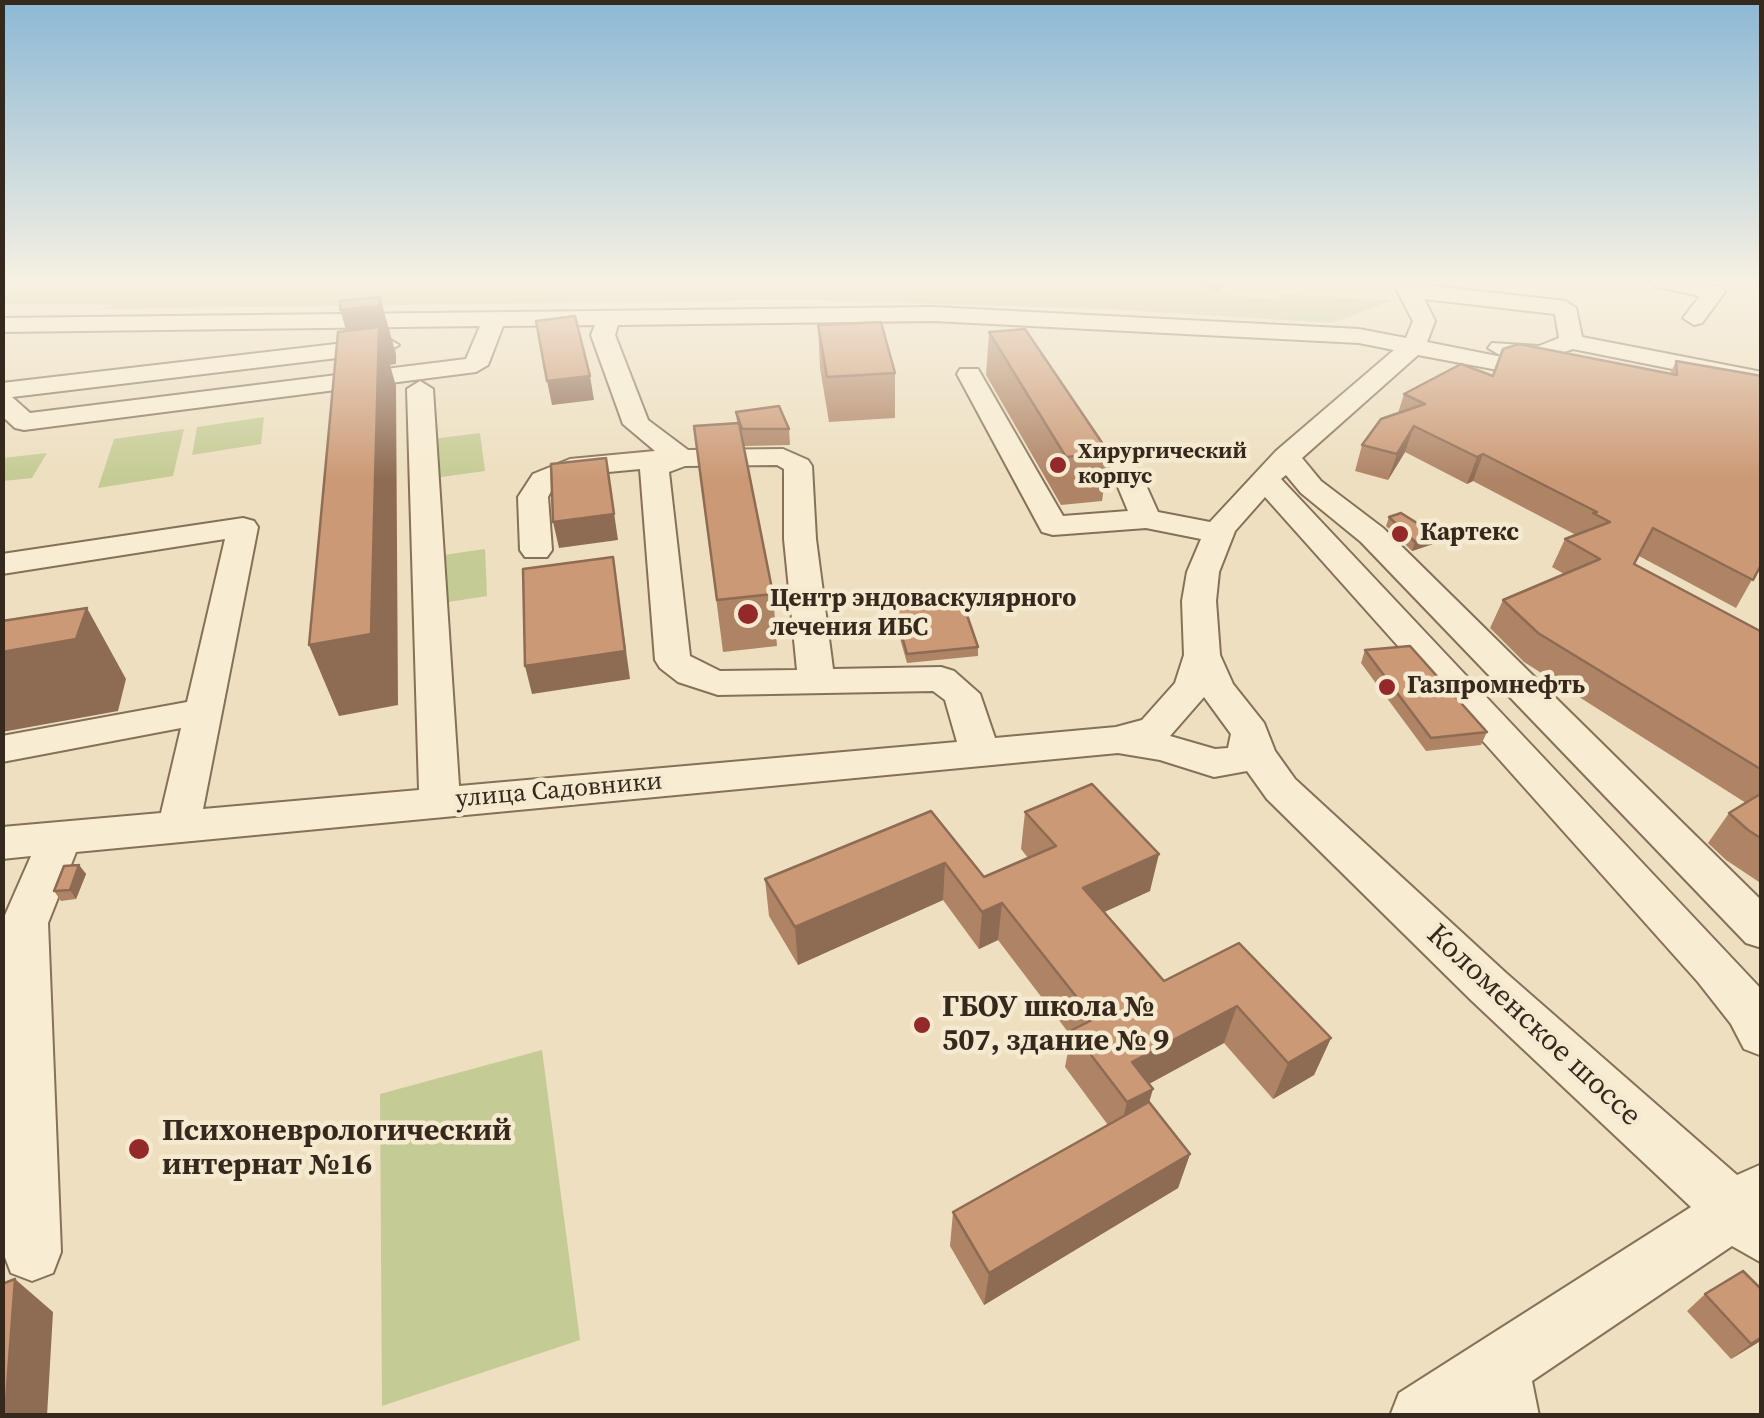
<!DOCTYPE html>
<html>
<head>
<meta charset="utf-8">
<style>
	body { margin:0 }
	#map { position:relative; width:1764px; height:1418px; overflow:hidden; background:#eddfc0; font-family:"Source Serif 4",serif }
	canvas { display:block }
	.frame { position:absolute; inset:0; border:5px solid #35281c; pointer-events:none }
</style>
</head>
<body>
<div id="map">
<canvas width="1764" height="1418"></canvas>
<div class="frame"></div>
</div>
<script>
const g = document.querySelector('canvas').getContext('2d');
g.lineJoin = 'round';
function paint(path, color) { g.fillStyle = color; g.fill(path, 'evenodd'); }
const poly = rows => new Path2D(rows.map(r => 'M' + r).join(''));
function stroke(path, color, width, dash) { g.strokeStyle = color; g.lineWidth = width; g.lineCap = dash ? 'butt' : 'round'; g.setLineDash(dash || []); g.stroke(path); }
function write(font, color, halo, rows, align = 'center') {
  g.font = font + ' "Source Serif 4",serif'; g.lineWidth = 9; g.setLineDash([]); g.textBaseline = 'middle'; g.strokeStyle = halo; g.fillStyle = color; for (const [text, x, y, turn = 0] of rows) {
    g.save(); g.translate(x, y); g.rotate((+turn || 0) * Math.PI / 180); g.textAlign = isNaN(turn) ? turn : align; if (halo) g.strokeText(text, 0, 0); g.fillText(text, 0, 0); g.restore();
  }
}
paint(poly([
	[3,281,1218,281,1228,296,1278,299,1278,294,1393,300,1333,323,1104,309,799,300,99,309,112,305,3,304],
	[264,417,261,444,192,455,197,427],
	[184,429,173,476,98,488,114,439],
	[480,433,485,471,434,478,432,439],
	[47,453,32,478,3,481,3,458],
	[485,549,487,596,436,604,437,556],
	[542,1050,580,1340,382,1406,380,1094]
]), '#c5cb94');
stroke(poly([
	[1204,281,1218,288]
]), '#6a8d84', 6);
const minor = poly([
	[1392,281,1565,301,1576,308,1582,337,1762,372,1762,387,1573,349,1541,360,1500,355,1488,348,1492,343,1539,346,1559,338,1555,314,1424,299,1435,321,1427,342,1507,358,1510,363,1507,368,1498,370,1418,355,1302,458,1321,481,1383,528,1762,901,1762,948,1746,943,1361,542,1301,493,1286,475,1281,479,1762,990,1762,1056,1744,1049,1731,1024,1698,982,1265,497,1235,531,1219,572,1216,601,1220,655,1233,684,1264,723,1275,751,1295,779,1506,973,1737,1175,1762,1164,1762,1263,1732,1246,1532,1381,1539,1416,1390,1416,1399,1393,1691,1207,1472,1001,1267,799,1247,771,1214,777,1160,760,1118,753,76,852,48,923,61,1252,53,1273,32,1281,11,1273,3,1252,2,922,31,856,2,859,2,827,161,813,181,728,2,762,2,736,187,702,225,539,2,574,2,554,243,518,254,521,258,527,203,809,419,790,407,389,420,381,433,389,459,786,957,742,945,700,933,691,718,695,678,682,660,668,655,660,640,469,577,475,554,486,548,497,552,550,547,557,525,557,520,550,518,497,533,474,570,459,655,451,623,424,591,335,595,325,503,326,488,365,476,372,24,430,15,428,2,416,2,383,387,338,399,345,387,352,12,397,30,413,466,359,480,326,2,332,2,318,934,307,1359,329,1406,338,1413,321,1392,281],
	[934,321,1359,343,1394,350,1276,451,1210,522,1158,512,1136,463,1132,457,1122,455,1112,457,1108,463,1128,511,1063,516,978,369,960,369,957,374,1042,532,1053,535,1146,528,1201,539,1187,572,1182,601,1184,655,1175,683,1142,720,1116,727,995,738,980,694,954,671,941,667,833,669,816,539,812,466,808,460,783,449,688,450,648,420,615,335,618,325,934,321],
	[777,465,784,469,784,539,797,670,720,671,690,656,669,472,685,466,777,465],
	[1204,697,1231,734,1228,748,1215,749,1170,736,1204,697],
	[1652,281,1691,281,1722,287,1725,292,1702,323,1694,325,1683,318,1700,296,1654,286,1652,281]
]);
stroke(minor, '#867058', 4);
paint(minor, '#f8edd2');
paint(poly([
	[818,325,895,373,895,418,829,422,820,368],
	[989,332,1109,453,1102,501,1061,505,986,375],
	[1676,361,1762,376,1762,571,1758,569,1736,608,1639,556,1634,564,1762,632,1762,884,1726,860,1708,843,1729,813,1746,803,1524,662,1490,628,1503,600,1564,574,1552,567,1565,539,1576,535,1473,481,1467,484,1405,452,1388,480,1355,471,1362,445,1398,413,1404,394,1493,376,1670,374],
	[736,412,789,429,790,445,744,446,773,594,777,646,723,652,694,426,737,423],
	[1389,517,1436,535,1433,544,1412,551,1386,526],
	[892,601,978,647,978,656,907,663,892,610],
	[1365,650,1487,732,1481,745,1426,751,1361,663],
	[931,811,984,877,1028,858,1021,849,1025,812,1150,891,1104,912,1164,981,1331,1038,1314,1075,1273,1099,1224,1043,1149,1084,1149,1102,1190,1154,1178,1188,984,1305,950,1246,953,1212,1108,1125,1065,1067,1071,1036,998,940,979,949,943,900,798,965,769,916,765,879],
	[79,865,86,874,76,899,61,901,54,891],
	[1762,1290,1762,1340,1731,1359,1687,1311,1705,1294]
]), '#af8465');
paint(poly([
	[380,297,396,354,396,364,390,365,396,386,398,705,339,716,309,645,358,369,340,310],
	[590,376,594,400,552,405,547,381],
	[1414,426,1405,452,1388,480,1397,454],
	[1483,454,1473,481,1467,484,1477,457],
	[606,458,618,540,559,548,553,522],
	[1436,535,1433,544,1412,551,1415,542],
	[613,557,630,679,532,694,525,666],
	[87,608,126,679,118,711,2,732,2,652],
	[1159,854,1150,891,1076,925,1083,888],
	[945,863,943,900,798,965,795,927],
	[79,865,86,874,76,899,70,890],
	[1002,903,998,940,979,949,982,912],
	[1237,1006,1224,1043,1123,1098,1132,1062],
	[1331,1038,1314,1075,1273,1099,1288,1063],
	[1153,1089,1143,1124,1118,1138,1127,1102],
	[1190,1154,1178,1188,984,1305,989,1273],
	[15,1279,53,1312,47,1416,2,1416],
	[1762,1337,1762,1340,1731,1359,1751,1344]
]), '#8e6b53');
const building = poly([
	[380,297,379,306,340,310,340,301,380,297],
	[575,316,590,376,547,381,536,321,575,316],
	[881,322,895,373,827,377,818,325,881,322],
	[379,327,371,634,309,645,338,332,379,327],
	[1025,329,1109,453,1066,457,989,332,1025,329],
	[1519,344,1677,375,1676,361,1762,376,1762,563,1753,580,1653,528,1634,564,1762,632,1762,770,1538,633,1503,600,1600,559,1565,539,1610,522,1593,513,1597,512,1483,454,1477,457,1414,426,1397,454,1362,445,1381,419,1425,404,1404,394,1461,364,1493,376,1503,349,1519,344],
	[779,406,789,429,742,429,736,412,779,406],
	[739,423,773,594,717,600,694,426,739,423],
	[606,458,614,514,553,522,551,464,606,458],
	[1401,513,1436,535,1415,542,1389,517,1401,513],
	[613,557,625,651,525,666,523,569,613,557],
	[960,595,978,647,907,654,892,601,960,595],
	[87,608,76,639,2,652,2,621,87,608],
	[1410,646,1487,732,1431,738,1365,650,1410,646],
	[1092,784,1159,854,1083,888,1164,981,1239,943,1331,1038,1288,1063,1237,1006,1132,1062,1153,1089,1127,1102,1072,1030,1094,1019,1002,903,982,912,945,863,795,927,765,879,931,811,984,877,1056,846,1025,812,1092,784],
	[1762,793,1762,839,1748,830,1729,813,1762,793],
	[79,865,70,890,54,891,64,866,79,865],
	[1149,1102,1190,1154,989,1273,953,1212,1149,1102],
	[1743,1271,1762,1290,1762,1337,1751,1344,1705,1294,1743,1271],
	[15,1279,6,1401,2,1402,2,1284,15,1279]
]);
paint(building, '#cb9976');
stroke(building, '#8e6b53', 2.5);
const sky = g.createLinearGradient(0, 0, 0, 479);
sky.addColorStop(0, '#8cb8d4');
sky.addColorStop(0.59, '#f7f1e3');
sky.addColorStop(1, '#f7f1e300');
g.fillStyle = sky;
g.fillRect(0, 0, 1764, 479);
for (const [x, y, r, color] of [
	[1058,465,10,"#94292a"],
	[1400,534,10,"#94292a"],
	[748,614,12,"#94292a"],
	[1387,687,10,"#94292a"],
	[922,1025,10,"#94292a"],
	[139,1149,12,"#94292a"]
]) { const dot = new Path2D(); dot.arc(x, y, r, 0, 2 * Math.PI); g.fillStyle = color; g.fill(dot); stroke(dot, '#f5eacf', 4); }
write('bold 22px', '#35281c', '#f5eacf', [
	["Хирургический",1078,452],
	["корпус",1078,477]
], 'left');
write('bold 25px', '#35281c', '#f5eacf', [
	["Картекс",1420,534],
	["Центр эндоваскулярного",770,600],
	["лечения ИБС",770,629],
	["Газпромнефть",1407,687]
], 'left');
write('25px', '#35281c', '#f5eacf', [
	["улица Садовники",559,791,-5]
]);
write('bold 30px', '#35281c', '#f5eacf', [
	["ГБОУ школа №",942,1008],
	["507, здание № 9",942,1042],
	["Психоневрологический",162,1132],
	["интернат №16",162,1166]
], 'left');
write('30px', '#35281c', '#f5eacf', [
	["Коломенское шоссе",1533,1026,43]
]);
</script>
</body>
</html>
